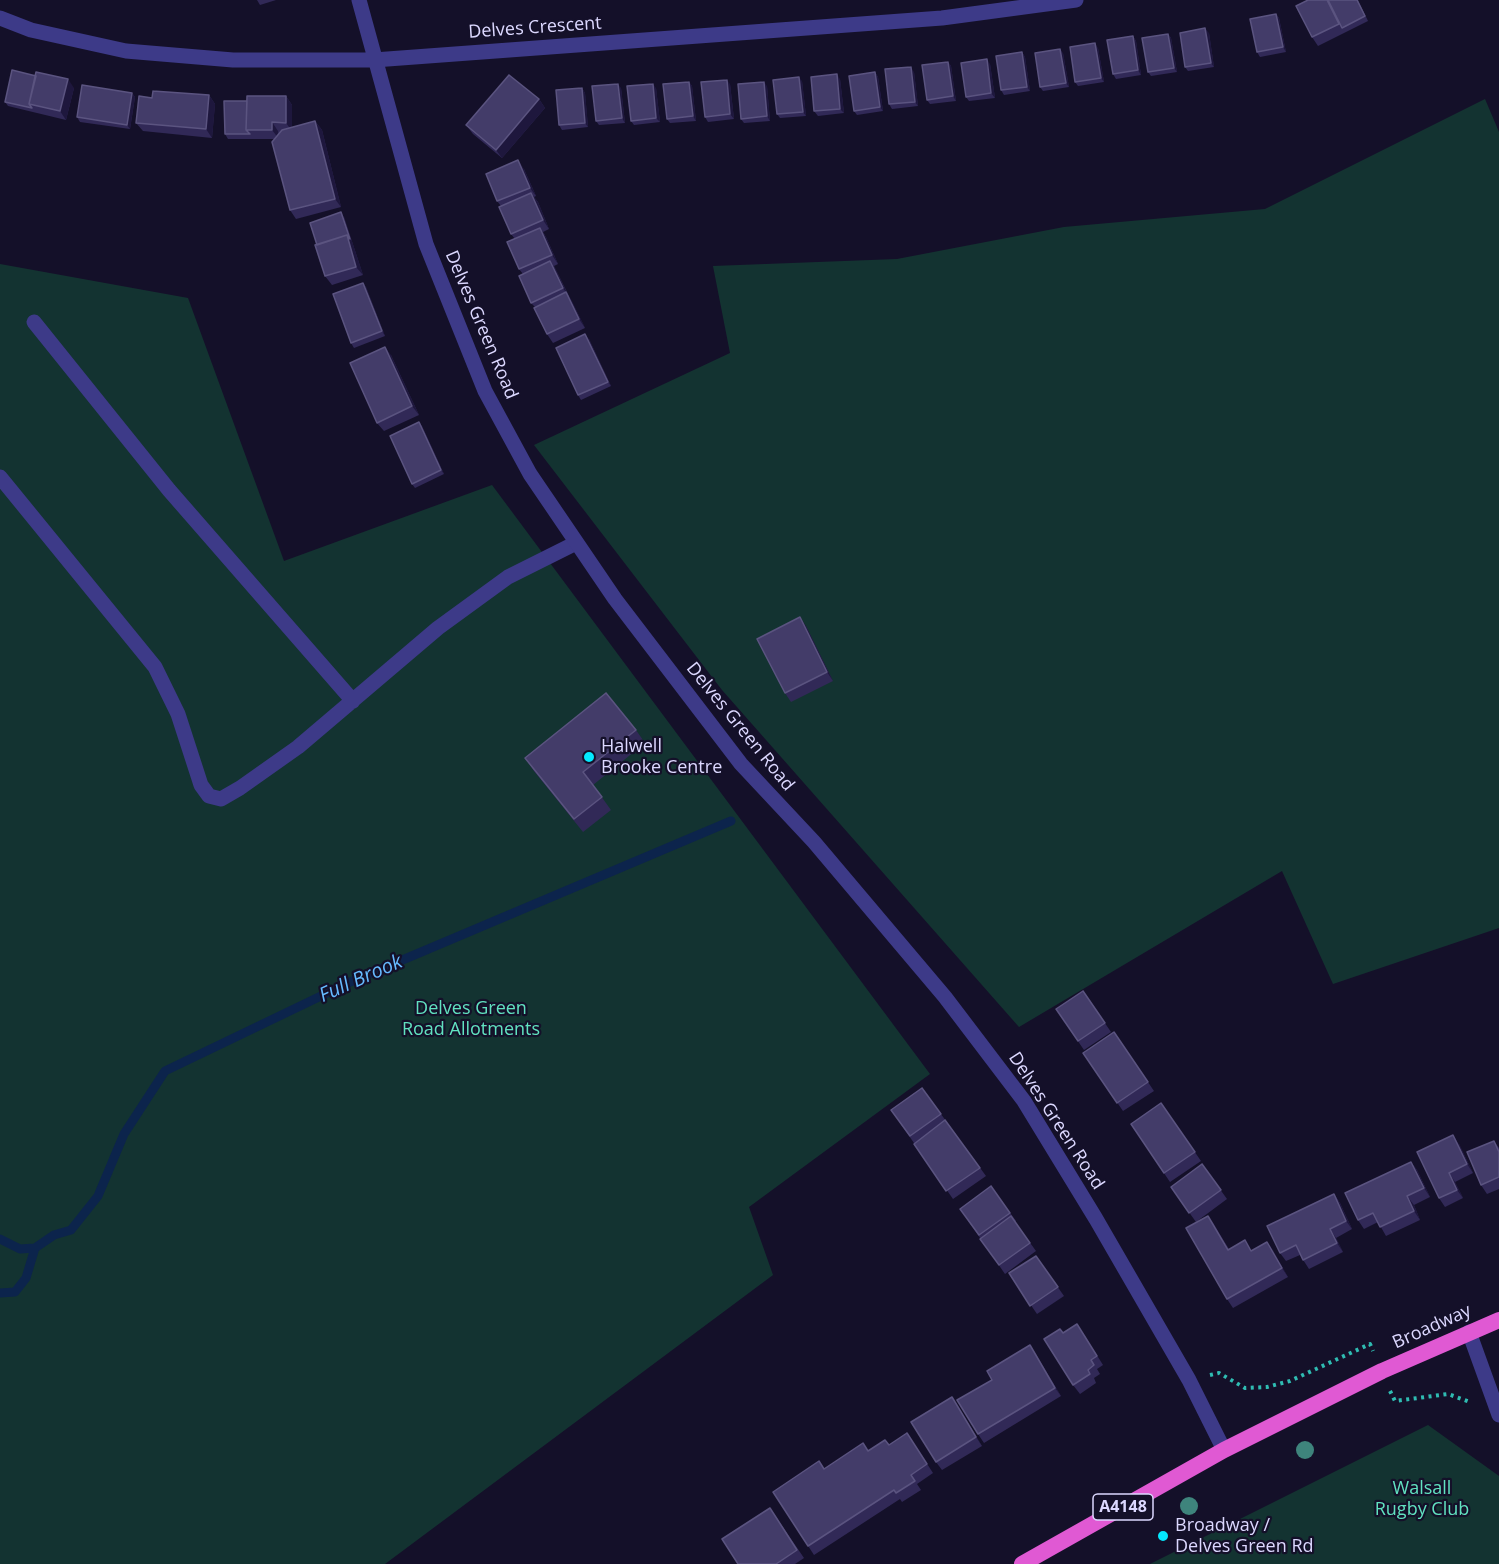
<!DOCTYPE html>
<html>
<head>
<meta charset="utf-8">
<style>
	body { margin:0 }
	canvas { display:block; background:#141029 }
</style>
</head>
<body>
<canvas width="1499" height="1564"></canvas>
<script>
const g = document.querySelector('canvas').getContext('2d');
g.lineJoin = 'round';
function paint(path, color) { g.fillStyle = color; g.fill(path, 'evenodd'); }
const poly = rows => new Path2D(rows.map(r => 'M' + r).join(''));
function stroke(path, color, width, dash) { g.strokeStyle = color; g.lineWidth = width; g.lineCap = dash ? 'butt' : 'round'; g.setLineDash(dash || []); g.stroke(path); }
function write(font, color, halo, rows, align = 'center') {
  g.font = font + ' "Open Sans",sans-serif'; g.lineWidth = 4.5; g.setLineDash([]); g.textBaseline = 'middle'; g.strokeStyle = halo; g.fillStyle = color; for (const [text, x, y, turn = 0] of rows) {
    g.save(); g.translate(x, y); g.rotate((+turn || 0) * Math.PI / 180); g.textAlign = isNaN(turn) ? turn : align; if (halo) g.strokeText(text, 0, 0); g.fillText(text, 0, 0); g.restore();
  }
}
paint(poly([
	[1485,99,1499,132,1499,928,1333,984,1282,871,1019,1027,722,690,534,445,730,353,713,266,897,259,1064,227,1265,209],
	[0,264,188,298,284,561,492,485,930,1074,749,1207,773,1275,385,1564,0,1564],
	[1428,1425,1499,1476,1499,1564,1150,1564]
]), '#133331');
stroke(poly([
	[0,1239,20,1249,35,1248],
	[0,1293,15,1292,26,1278,35,1248,54,1235,71,1230,98,1196,124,1134,165,1071,348,983,731,821]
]), '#0c244c', 9);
stroke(poly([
	[1210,1375,1219,1373,1245,1388,1267,1387,1290,1381,1370,1344,1373,1351],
	[1390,1391,1395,1401,1448,1394,1470,1402]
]), '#2fbcb2', 4, [3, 4.5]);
stroke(poly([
	[34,322,169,490,353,701],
	[0,477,155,667,178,714,201,785,209,796,221,799,240,788,298,747,438,628,508,577,576,543]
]), '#3d3a88', 15);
stroke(poly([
	[359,0,426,244,485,391,530,474,615,599,741,764,814,842,945,997,1024,1101,1096,1219,1189,1380,1224,1450],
	[0,18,31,30,126,51,233,60,374,60,942,18,1076,0],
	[1469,1332,1499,1415]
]), '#3d3a88', 15);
stroke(poly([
	[1022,1564,1224,1450,1382,1371,1499,1320]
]), '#e059d3', 16);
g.fillStyle = '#3e847c';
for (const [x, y] of [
	[1305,1450],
	[1189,1506]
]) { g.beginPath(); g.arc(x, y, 9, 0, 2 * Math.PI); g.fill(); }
paint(poly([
	[257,0,276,0,260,5],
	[1358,0,1368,21,1318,46,1312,37],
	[1276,14,1279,18,1286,52,1260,57,1257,52],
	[1209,33,1214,67,1188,71,1185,67],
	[1168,34,1171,38,1177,72,1151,76,1148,72],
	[1133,36,1136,41,1141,75,1116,79,1113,74],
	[1098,48,1104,82,1078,86,1075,82],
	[1022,52,1025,57,1030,91,1004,95,1001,90],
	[1063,53,1069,87,1043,91,1040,87],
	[948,62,951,66,956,101,930,104,927,100],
	[990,64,995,98,969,101,966,97],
	[875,72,878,77,883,111,857,115,854,111],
	[914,72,918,106,892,109,889,104],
	[840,79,844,113,818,116,814,111],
	[802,81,806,116,780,118,777,114],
	[689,82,692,86,696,121,670,123,667,119],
	[730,84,734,119,708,122,705,117],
	[767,86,770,121,744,123,741,119],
	[74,88,66,120,8,106,5,102],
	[582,88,585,93,588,127,562,130,559,125],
	[621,88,625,123,599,125,596,121],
	[656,88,660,122,634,125,631,121],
	[132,93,135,97,130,129,80,122,77,117],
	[209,95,215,104,212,138,143,131,136,123,152,98],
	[286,96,292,105,292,127,315,121,322,130,341,207,296,219,290,210,275,139,228,139,225,134,247,101],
	[539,99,545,108,502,158,473,134,466,125],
	[524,169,536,196,534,197,538,202,549,229,543,232,546,237,558,264,554,266,585,328,553,343,547,334,535,307,531,303,523,274,519,269,515,239,511,234,501,206,497,201],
	[344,217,363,275,332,285,325,276],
	[363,283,366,287,385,336,354,348,351,343],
	[589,339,611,386,581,400,578,395],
	[391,355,419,415,384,431,377,423],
	[419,422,422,426,444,474,415,488,412,484],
	[806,626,833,681,791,702,785,693],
	[636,730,645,743,593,785,611,810,583,832,534,771,525,758],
	[1083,991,1111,1032,1084,1050,1056,1009],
	[1114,1032,1154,1091,1123,1111,1083,1053],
	[922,1088,986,1176,953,1199,891,1110],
	[1161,1103,1201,1161,1170,1182,1131,1124],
	[1494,1141,1499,1148,1499,1189,1487,1194,1481,1185],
	[1459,1144,1473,1173,1455,1182,1463,1198,1445,1207,1439,1198],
	[1411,1162,1417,1170,1430,1197,1414,1205,1420,1220,1386,1236,1378,1222,1364,1229,1358,1220],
	[1202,1164,1227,1199,1196,1222,1171,1187],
	[991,1186,1016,1221,1015,1222,1036,1251,1005,1274,960,1209],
	[1334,1194,1340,1203,1352,1229,1336,1238,1343,1252,1309,1269,1300,1255,1286,1261,1280,1253],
	[1208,1216,1229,1249,1252,1250,1267,1242,1288,1277,1233,1308,1227,1299],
	[1036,1256,1064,1296,1037,1314,1009,1273],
	[1063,1333,1083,1333,1103,1365,1097,1369,1100,1374,1094,1378,1096,1383,1080,1394,1073,1385],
	[1030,1345,1061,1396,984,1443,978,1434,992,1380],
	[952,1397,982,1446,942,1470,936,1462],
	[907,1433,933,1473,917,1484,921,1490,902,1502,900,1499,814,1555,773,1492,824,1469,868,1451,889,1445],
	[770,1508,804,1558,795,1564,738,1564]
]), '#312957');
paint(poly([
	[1276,14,1279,18,1286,52,1283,47],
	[1205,28,1209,33,1214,67,1211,63],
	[1168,34,1171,38,1177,72,1174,68],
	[1133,36,1136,41,1141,75,1138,70],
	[1095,43,1098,48,1104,82,1101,78],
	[1060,49,1063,53,1069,87,1066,83],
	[1022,52,1025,57,1030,91,1027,87],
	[987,59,990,64,995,98,991,93],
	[948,62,951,66,956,101,953,96],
	[911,67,914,72,918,106,915,102],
	[875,72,878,77,883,111,880,107],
	[837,74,840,79,844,113,840,109],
	[799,77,802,81,806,116,803,112],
	[68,79,74,88,66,120,60,111],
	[727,80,730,84,734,119,730,114],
	[689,82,692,86,696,121,693,116],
	[764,82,767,86,770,121,767,116],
	[618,84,621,88,625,123,622,118],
	[653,84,656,88,660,122,656,118],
	[582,88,585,93,588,127,585,123],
	[132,93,135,97,130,129,127,125],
	[209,95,215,104,212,138,206,129],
	[286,96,292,105,292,131,286,123],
	[539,99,545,108,502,158,496,150],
	[315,121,322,130,341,207,335,199],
	[272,122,278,131,279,139,272,130],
	[518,160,524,169,536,196,530,188],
	[531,193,538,202,549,229,543,220],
	[341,212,344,217,363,275,356,267,347,235],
	[540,228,546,237,558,264,552,255],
	[550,261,556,270,569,297,563,288],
	[363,283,366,287,385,336,382,331],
	[566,292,572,301,585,328,579,319],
	[585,334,589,339,611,386,608,382],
	[385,347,391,355,419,415,412,406],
	[419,422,422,426,444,474,441,470],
	[800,617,806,626,833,681,827,672],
	[1453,1135,1459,1144,1473,1173,1467,1164],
	[1411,1162,1417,1170,1430,1197,1424,1188],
	[1449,1173,1455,1182,1463,1198,1457,1190],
	[1334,1194,1340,1203,1352,1229,1346,1221],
	[1407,1196,1414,1205,1420,1220,1414,1211],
	[1208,1216,1214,1224,1234,1258,1228,1250],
	[1330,1229,1336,1238,1343,1252,1337,1243],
	[1267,1242,1273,1250,1288,1277,1282,1268],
	[1030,1345,1036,1354,1061,1396,1055,1388],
	[952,1397,958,1406,982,1446,976,1437]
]), '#1e173d');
const building = poly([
	[1308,0,1327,0,1339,24,1312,37,1296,6,1308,0],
	[1328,0,1357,0,1365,16,1342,28,1328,0],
	[1276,14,1283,47,1257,52,1250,19,1276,14],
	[1205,28,1211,63,1185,67,1180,33,1205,28],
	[1168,34,1174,68,1148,72,1142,38,1168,34],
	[1133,36,1138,70,1113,74,1107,40,1133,36],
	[1095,43,1101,78,1075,82,1070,47,1095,43],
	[1060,49,1066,83,1040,87,1035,53,1060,49],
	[1022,52,1027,87,1001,90,996,56,1022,52],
	[987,59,991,93,966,97,961,63,987,59],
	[948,62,953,96,927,100,922,65,948,62],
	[911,67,915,102,889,104,885,69,911,67],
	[12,70,36,76,29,104,32,108,5,102,12,70],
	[36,72,68,79,60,111,29,104,36,72],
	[875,72,880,107,854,111,849,76,875,72],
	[837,74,840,109,814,111,811,77,837,74],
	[509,75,539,99,496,150,466,125,509,75],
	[799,77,803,112,777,114,773,80,799,77],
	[727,80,730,114,705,117,701,82,727,80],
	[689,82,693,116,667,119,663,84,689,82],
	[764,82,767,116,741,119,738,84,764,82],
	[618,84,622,118,596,121,592,86,618,84],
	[653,84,656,118,631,121,627,86,653,84],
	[82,85,132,93,127,125,77,117,82,85],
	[582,88,585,123,559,125,556,90,582,88],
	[153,91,209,95,206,129,136,123,139,96,152,98,153,91],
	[247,96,286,96,286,123,272,122,272,130,246,130,247,96],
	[224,101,247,101,246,130,250,134,225,134,224,101],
	[315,121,335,199,290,210,272,142,282,130,315,121],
	[518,160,530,188,497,201,486,174,518,160],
	[531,193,543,220,511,234,499,207,531,193],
	[341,212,350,239,347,235,317,245,310,223,341,212],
	[540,228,552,255,519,269,507,242,540,228],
	[347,235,356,267,325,276,315,245,347,235],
	[550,261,563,288,531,303,519,276,550,261],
	[363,283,382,331,351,343,333,294,363,283],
	[566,292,579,319,547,334,534,308,566,292],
	[585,334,608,382,578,395,556,348,585,334],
	[385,347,412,406,377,423,350,363,385,347],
	[419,422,441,470,412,484,390,436,419,422],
	[800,617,827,672,785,693,757,639,800,617],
	[606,693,636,730,583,772,602,797,574,819,525,758,606,693],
	[1083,991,1105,1023,1078,1041,1056,1009,1083,991],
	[1114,1032,1148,1082,1117,1103,1083,1053,1114,1032],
	[922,1088,941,1114,910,1136,891,1110,922,1088],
	[1161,1103,1195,1152,1164,1173,1131,1124,1161,1103],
	[945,1120,980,1168,946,1191,914,1144,945,1120],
	[1453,1135,1467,1164,1449,1173,1457,1190,1439,1198,1417,1152,1453,1135],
	[1494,1141,1499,1152,1499,1177,1481,1185,1467,1152,1494,1141],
	[1411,1162,1424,1188,1407,1196,1414,1211,1380,1227,1373,1213,1358,1220,1345,1193,1411,1162],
	[1202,1164,1221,1190,1189,1213,1171,1187,1202,1164],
	[991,1186,1010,1213,979,1235,960,1209,991,1186],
	[1334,1194,1346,1221,1330,1229,1337,1243,1303,1260,1296,1245,1280,1253,1267,1226,1334,1194],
	[1011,1216,1030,1243,999,1265,980,1239,1011,1216],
	[1208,1216,1228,1250,1245,1240,1251,1251,1267,1242,1282,1268,1227,1299,1186,1228,1208,1216],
	[1036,1256,1058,1287,1030,1306,1009,1273,1036,1256],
	[1077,1324,1097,1356,1091,1360,1094,1365,1088,1370,1090,1374,1073,1385,1044,1339,1060,1329,1063,1333,1077,1324],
	[1030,1345,1055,1388,978,1434,957,1400,992,1380,987,1371,1030,1345],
	[952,1397,976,1437,936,1462,911,1422,952,1397],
	[907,1433,927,1464,911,1475,915,1481,896,1493,894,1490,808,1546,773,1492,819,1461,824,1469,863,1443,868,1451,885,1440,889,1445,907,1433],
	[770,1508,797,1550,776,1564,738,1564,722,1539,770,1508]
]);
paint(building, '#433c69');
stroke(building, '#5b5480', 1.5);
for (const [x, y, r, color] of [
	[589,757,6,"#04e9ff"],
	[1163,1536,6,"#04e9ff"]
]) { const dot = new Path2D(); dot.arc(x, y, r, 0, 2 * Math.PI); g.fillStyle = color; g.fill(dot); stroke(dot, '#141029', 2); }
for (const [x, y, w] of [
	[1123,1507,60]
]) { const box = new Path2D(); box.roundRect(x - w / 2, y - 13, w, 26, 4.5); g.fillStyle = '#141029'; g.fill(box); stroke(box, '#dcd8ff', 1.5); }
write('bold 16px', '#dcd8ff', null, [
	["A4148",1123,1507]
]);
write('18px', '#dcd8ff', '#141029', [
	["Delves Crescent",535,28,-4],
	["Delves Green Road",481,325,67],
	["Delves Green Road",740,727,51],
	["Delves Green Road",1056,1121,57],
	["Broadway",1432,1327,-24]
]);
write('18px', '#dcd8ff', '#141029', [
	["Halwell",601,747],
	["Brooke Centre",601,768],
	["Broadway /",1175,1526],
	["Delves Green Rd",1175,1547]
], 'left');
write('18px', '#61e2c0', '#141029', [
	["Delves Green",471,1009],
	["Road Allotments",471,1030],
	["Walsall",1422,1489],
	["Rugby Club",1422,1510]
]);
write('italic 20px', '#66baff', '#141029', [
	["Full Brook",361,979,-24]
]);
</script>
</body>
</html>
